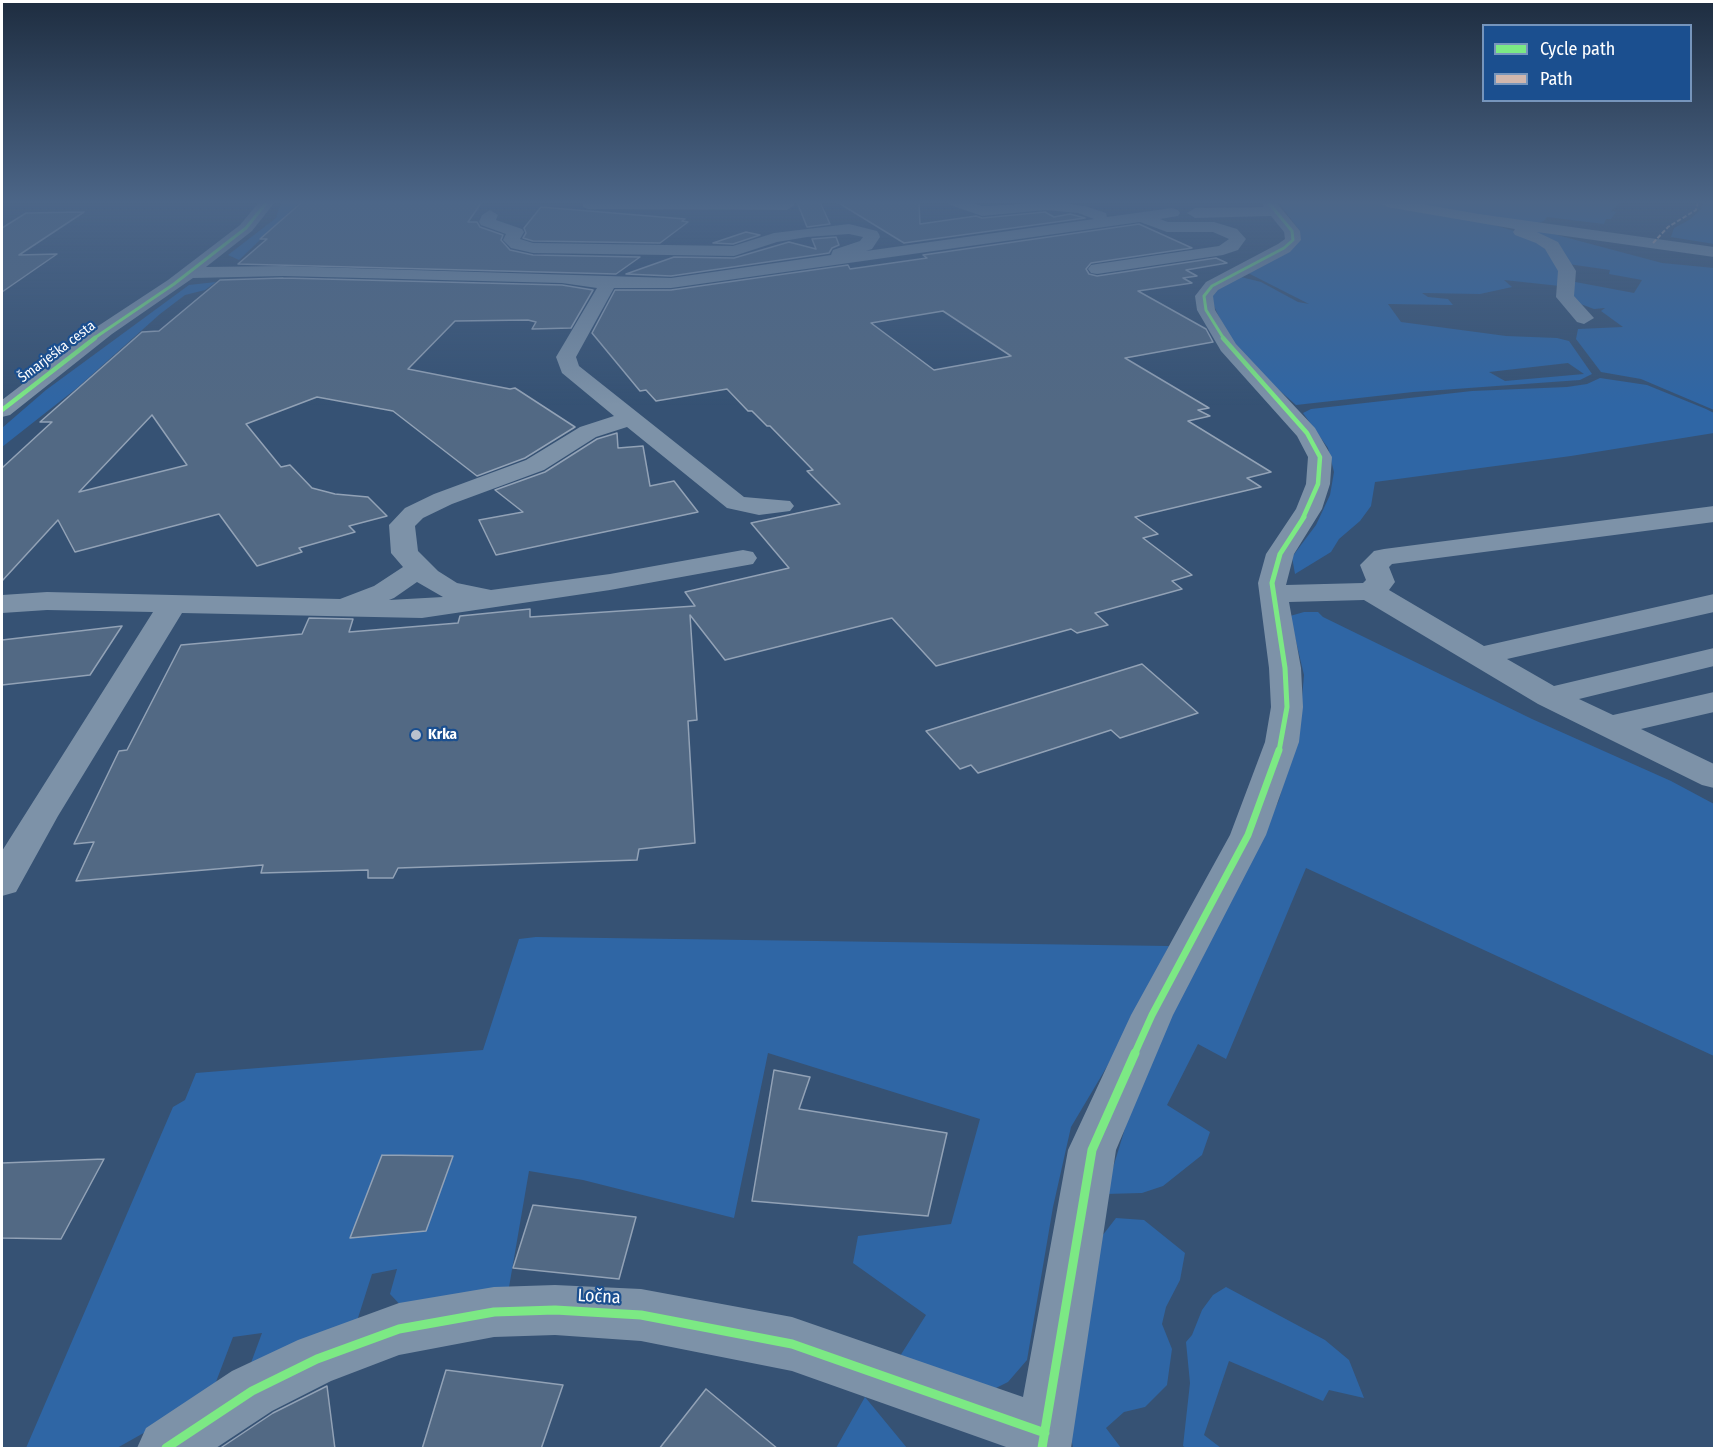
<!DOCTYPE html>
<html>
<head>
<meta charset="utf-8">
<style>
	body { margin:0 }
	#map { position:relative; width:1716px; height:1450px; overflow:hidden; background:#365274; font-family:"Fira Sans Condensed",sans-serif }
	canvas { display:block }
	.frame { position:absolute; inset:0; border:3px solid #fff; pointer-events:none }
	.legend { position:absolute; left:1482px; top:24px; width:210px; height:78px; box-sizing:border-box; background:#1b4f8f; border:2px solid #7695bc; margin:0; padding:8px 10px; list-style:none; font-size:18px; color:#fff }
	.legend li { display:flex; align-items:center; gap:12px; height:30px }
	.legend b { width:30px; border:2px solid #7695bc }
</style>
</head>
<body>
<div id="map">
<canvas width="1716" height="1450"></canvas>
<div class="frame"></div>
<ul class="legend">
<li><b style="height:8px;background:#7ce984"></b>Cycle path</li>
<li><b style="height:8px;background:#d1b7ad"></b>Path</li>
</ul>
</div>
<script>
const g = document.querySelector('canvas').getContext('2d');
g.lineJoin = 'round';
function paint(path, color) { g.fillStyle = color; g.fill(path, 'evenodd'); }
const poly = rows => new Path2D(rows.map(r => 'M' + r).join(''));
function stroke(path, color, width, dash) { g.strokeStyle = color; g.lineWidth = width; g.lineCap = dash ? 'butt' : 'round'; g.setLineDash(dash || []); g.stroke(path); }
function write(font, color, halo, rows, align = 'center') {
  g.font = font + ' "Fira Sans Condensed",sans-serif'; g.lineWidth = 4.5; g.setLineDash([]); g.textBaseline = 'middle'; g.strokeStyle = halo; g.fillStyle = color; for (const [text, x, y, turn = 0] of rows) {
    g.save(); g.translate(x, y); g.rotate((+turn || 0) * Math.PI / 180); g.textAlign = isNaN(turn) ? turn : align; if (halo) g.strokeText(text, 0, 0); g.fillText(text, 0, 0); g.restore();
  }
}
paint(poly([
	[281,202,300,202,239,260,228,255,276,218],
	[1278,202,1381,202,1466,217,1528,235,1559,260,1560,286,1504,280,1512,287,1480,294,1422,293,1428,297,1448,299,1453,305,1388,304,1401,322,1506,336,1557,338,1569,341,1592,374,1580,380,1413,392,1296,405,1251,365,1225,330,1210,297,1212,292,1241,277,1261,282,1298,302,1309,304,1248,273,1300,231],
	[1568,363,1584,374,1505,381,1489,372],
	[1415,202,1621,202,1611,211,1616,212,1611,219,1606,219,1604,224,1547,217,1544,221,1535,224,1411,205],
	[1703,202,1714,202,1714,244,1671,237,1674,228,1689,220,1701,209],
	[1502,225,1527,227,1662,263,1714,268,1714,410,1641,379,1601,372,1576,339,1578,329,1623,327,1601,311,1605,308,1594,309,1578,303,1573,298,1570,281,1634,293,1642,280,1609,274,1610,270,1568,264,1547,239],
	[216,282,205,290,185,295,160,314,77,388,2,447,2,428,46,390,189,285],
	[1600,378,1647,385,1706,409,1714,413,1714,433,1571,456,1375,482,1371,506,1360,521,1339,539,1331,552,1295,574,1292,557,1316,525,1330,495,1334,472,1328,448,1303,413,1311,409,1472,391,1567,387,1587,384],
	[1304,612,1318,612,1323,617,1532,719,1671,781,1714,804,1714,1056,1306,868,1226,1059,1198,1044,1167,1105,1210,1132,1202,1155,1163,1186,1142,1193,1105,1194,1137,1089,1182,981,1259,843,1279,800,1300,721,1304,675,1290,616],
	[536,937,1169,946,1115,1053,1071,1127,1053,1207,1027,1360,1008,1382,990,1391,895,1364,926,1315,853,1263,858,1236,951,1224,980,1119,768,1053,734,1218,583,1180,529,1171,508,1293,406,1311,390,1294,397,1269,372,1274,357,1321,248,1371,262,1333,233,1337,211,1395,117,1448,26,1448,173,1107,185,1100,196,1073,483,1050,519,939],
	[1116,1218,1144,1220,1185,1253,1180,1280,1166,1307,1162,1324,1172,1349,1167,1385,1145,1407,1124,1412,1106,1428,1121,1448,1073,1448,1066,1409,1092,1249],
	[1226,1287,1325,1340,1349,1360,1364,1398,1329,1390,1323,1401,1229,1361,1204,1435,1221,1448,1186,1448,1183,1446,1190,1383,1186,1342,1192,1335,1202,1310,1213,1295],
	[865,1397,907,1448,836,1448]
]), '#2f66a5');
const building = poly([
	[302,202,482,202,468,222,477,222,480,227,503,235,501,240,510,250,533,255,640,257,616,274,238,264,267,239,260,239,302,202],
	[797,202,820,202,830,224,807,227,797,202],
	[837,202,919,202,920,224,976,216,982,218,1045,212,1054,217,1070,214,1085,218,904,243,837,202],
	[541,207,685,219,682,221,688,222,660,243,533,241,523,238,526,233,524,228,541,207],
	[84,212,19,255,57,254,2,292,2,228,26,213,84,212],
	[1139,224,1192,248,1091,263,1086,269,1089,274,1097,276,1216,258,1227,263,1186,270,1197,276,1183,278,1192,283,1138,291,1206,329,1213,342,1125,358,1209,408,1198,410,1210,416,1188,421,1271,472,1247,478,1261,487,1135,517,1158,534,1143,538,1192,575,1172,581,1182,589,1095,613,1108,625,1077,633,1071,629,936,666,892,618,725,660,690,615,697,720,688,721,695,843,639,849,637,860,398,868,393,878,368,878,368,870,261,873,263,865,76,881,94,842,74,844,119,751,127,750,181,645,302,634,309,618,353,619,349,632,458,623,460,616,530,609,530,617,695,606,685,592,789,568,751,523,840,504,807,471,813,470,770,426,767,426,752,411,748,411,727,389,656,401,646,390,640,391,592,333,615,290,671,290,848,265,850,269,927,258,923,255,1139,224],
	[943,311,1011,356,934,370,871,323,943,311],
	[746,232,760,235,733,244,713,243,746,232],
	[836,237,839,245,832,248,829,253,671,276,626,274,674,257,734,258,789,242,816,249,812,239,836,237],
	[283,278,562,285,593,290,571,328,532,329,536,322,528,320,455,321,408,369,510,389,515,388,575,427,525,458,477,476,393,411,317,397,246,424,281,467,290,465,312,488,335,494,368,497,387,516,349,526,355,532,299,548,302,552,257,566,219,514,75,552,58,520,2,581,2,468,52,422,40,422,142,332,159,331,220,280,283,278],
	[152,415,187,465,79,492,152,415],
	[617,433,618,448,643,446,650,486,674,481,698,512,496,555,479,520,523,512,495,490,545,472,597,439,617,433],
	[122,626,90,675,2,685,2,640,122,626],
	[1142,664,1198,713,1120,738,1111,730,978,773,971,765,960,769,926,731,1142,664],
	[774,1070,810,1077,799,1109,947,1133,928,1216,752,1201,774,1070],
	[382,1155,453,1156,426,1231,350,1238,382,1155],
	[104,1159,61,1239,2,1238,2,1163,104,1159],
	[533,1205,636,1217,619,1279,513,1268,533,1205],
	[446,1370,563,1385,541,1449,422,1449,446,1370],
	[327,1386,335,1449,219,1449,273,1413,327,1386],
	[706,1389,778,1449,659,1449,706,1389]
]);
paint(building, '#526984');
stroke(building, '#92a2b6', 1.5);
paint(poly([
	[259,202,275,202,252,231,206,267,283,266,671,278,831,255,833,250,860,241,863,237,849,234,807,237,777,242,734,256,533,253,511,248,503,240,506,234,481,225,479,222,482,215,490,210,498,215,496,220,522,229,524,232,520,239,533,243,733,246,774,233,849,224,877,231,879,234,880,237,872,249,866,251,1094,219,1078,213,1046,210,982,216,950,205,948,202,969,202,983,206,1056,202,1085,206,1106,213,1107,217,1172,208,1178,210,1180,213,1178,216,1160,219,1168,222,1214,222,1237,229,1246,239,1238,250,1223,255,1097,274,1091,273,1088,269,1091,265,1097,264,1219,246,1229,239,1213,232,1167,232,1140,222,671,288,614,288,576,357,579,366,744,497,790,501,794,506,790,511,759,515,727,508,627,427,596,437,544,470,452,504,423,518,415,526,418,551,438,571,457,583,491,590,610,574,743,550,753,552,757,558,753,564,610,590,422,618,182,613,58,816,16,892,2,896,2,851,153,612,47,610,2,613,2,595,47,592,340,599,374,586,403,567,391,553,389,525,405,508,434,494,526,460,580,427,614,416,562,373,556,357,597,288,562,283,283,276,193,278,112,334,10,415,2,417,2,400,98,326,168,280,240,225,259,202],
	[417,582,443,597,389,600,394,598,417,582],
	[582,202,792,202,795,205,787,210,588,209,583,207,582,202],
	[1261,202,1276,202,1300,231,1301,240,1290,252,1218,290,1213,296,1215,310,1236,344,1315,428,1332,457,1330,484,1322,509,1294,554,1286,585,1363,583,1366,580,1360,565,1374,551,1384,549,1714,506,1714,522,1392,564,1389,567,1395,582,1389,590,1484,646,1714,594,1714,612,1507,659,1554,686,1714,648,1714,666,1579,699,1613,715,1714,692,1714,712,1641,729,1714,764,1714,788,1702,785,1538,704,1364,600,1289,602,1301,668,1303,707,1299,742,1266,835,1173,1015,1116,1150,1071,1448,1009,1448,792,1371,641,1341,555,1335,494,1337,399,1355,331,1381,272,1411,216,1448,137,1448,146,1428,232,1371,298,1340,399,1303,494,1287,555,1285,641,1289,792,1317,1023,1397,1068,1150,1131,1015,1230,835,1265,742,1271,707,1269,668,1258,583,1266,554,1296,509,1306,484,1308,457,1297,436,1221,351,1197,310,1195,296,1206,282,1278,244,1285,239,1284,232,1271,216,1195,218,1187,213,1195,208,1264,207,1261,202],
	[1379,202,1410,202,1479,214,1714,247,1714,257,1537,232,1558,242,1576,271,1574,296,1594,318,1584,324,1577,322,1556,297,1558,271,1545,249,1536,243,1515,235,1513,232,1515,229,1387,207,1379,202]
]), '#7d92a8');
stroke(poly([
	[1653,243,1668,227,1696,210,1698,202]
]), '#d1b7ad', 2, [4.5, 2]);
stroke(poly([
	[93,339,174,284,246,228,267,202],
	[1224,339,1206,310,1204,296,1212,286,1284,248,1293,240,1292,231,1268,202]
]), '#7ce984', 3);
stroke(poly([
	[1223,338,1307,433,1320,457,1318,484,1303,518],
	[2,410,95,338]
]), '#7ce984', 4.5);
stroke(poly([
	[1279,751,1287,707,1285,668,1272,583,1280,554,1304,517]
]), '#7ce984', 5);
stroke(poly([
	[1134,1055,1152,1015,1248,835,1279,750]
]), '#7ce984', 7);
stroke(poly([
	[166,1448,252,1391,317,1359,399,1329,494,1312,555,1310,641,1315,792,1344,1045,1433],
	[1042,1448,1092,1150,1135,1053]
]), '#7ce984', 9);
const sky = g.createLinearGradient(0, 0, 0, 405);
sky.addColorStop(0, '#1e2d40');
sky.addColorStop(0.5, '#4c6688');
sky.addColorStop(1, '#4c668800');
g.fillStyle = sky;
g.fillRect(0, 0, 1716, 405);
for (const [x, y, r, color] of [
	[416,735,6,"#b9c2ce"]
]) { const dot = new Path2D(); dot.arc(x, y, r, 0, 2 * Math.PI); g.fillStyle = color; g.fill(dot); stroke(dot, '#1b4f8f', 2); }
write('14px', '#fff', '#1b4f8f', [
	["Šmarješka cesta",57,352,-37]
]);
write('bold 15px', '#fff', '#1b4f8f', [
	["Krka",428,735]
], 'left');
write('18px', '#fff', '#1b4f8f', [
	["Ločna",599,1297,3]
]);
</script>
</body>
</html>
